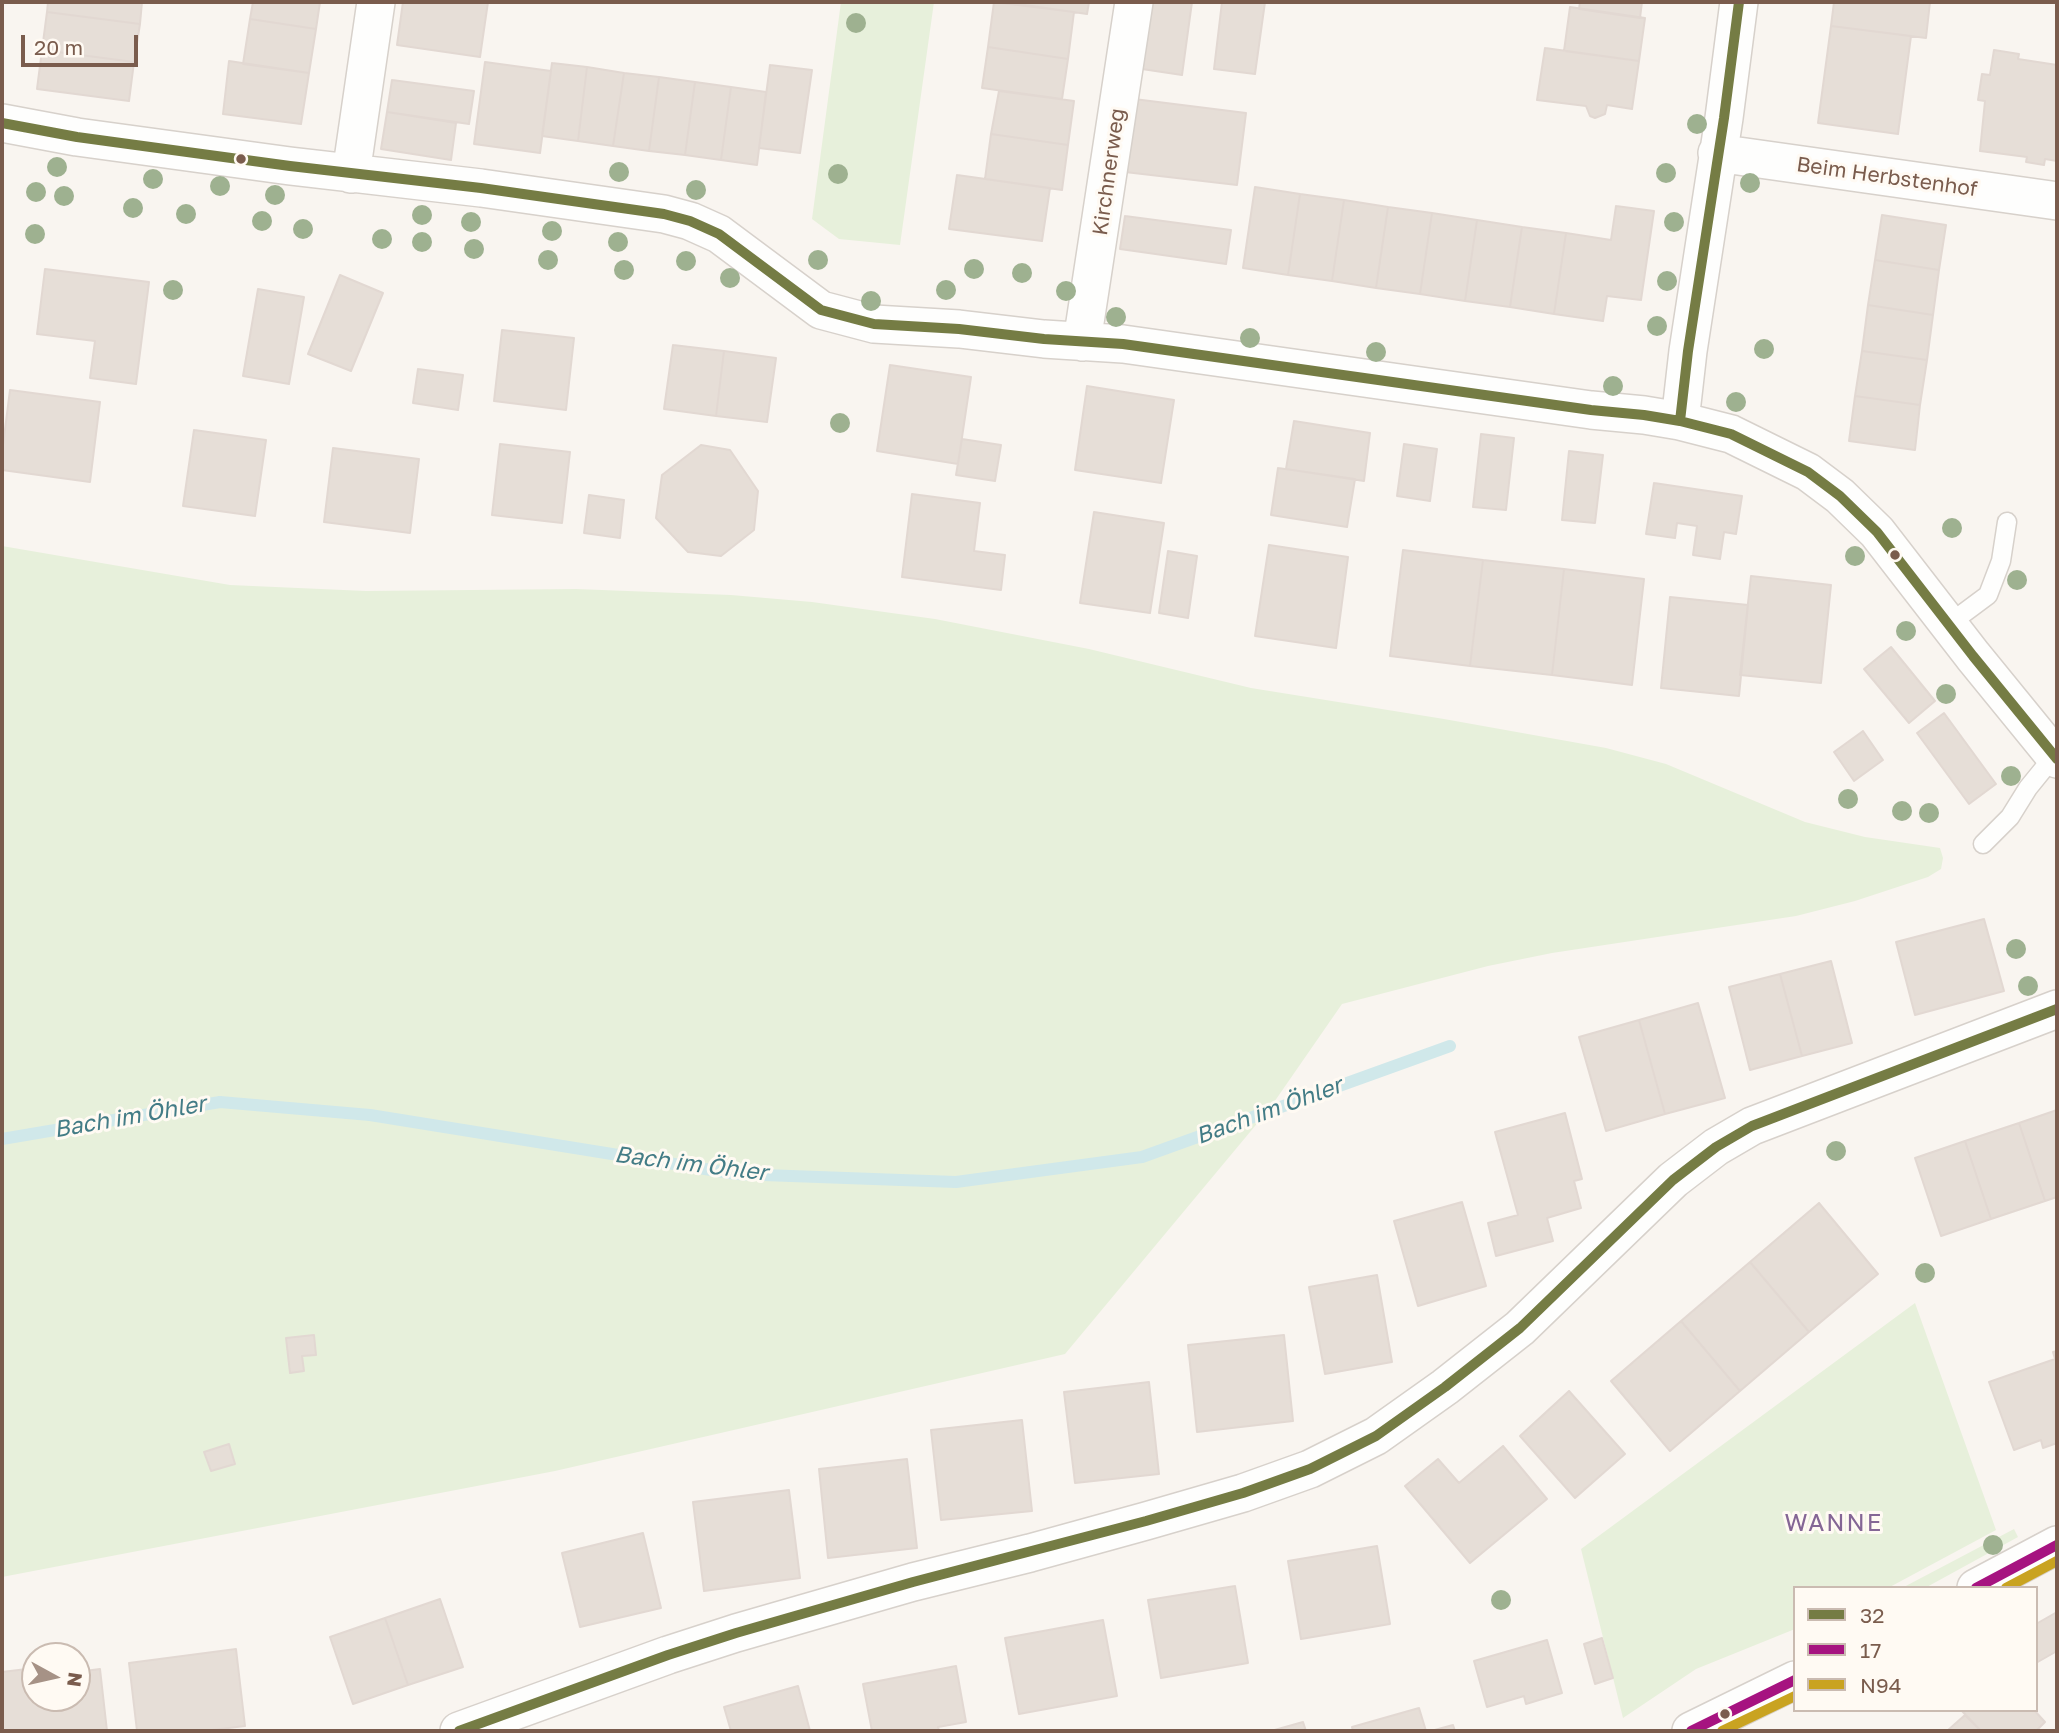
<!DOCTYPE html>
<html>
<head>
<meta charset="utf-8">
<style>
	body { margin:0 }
	#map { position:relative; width:2059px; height:1733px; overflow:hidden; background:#f9f5f0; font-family:"Golos Text",sans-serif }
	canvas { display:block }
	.frame { position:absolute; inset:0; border:4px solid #7a5c4d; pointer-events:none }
	.legend { position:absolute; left:1793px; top:1586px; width:245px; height:126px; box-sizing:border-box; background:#fffaf3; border:2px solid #cabbb1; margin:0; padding:9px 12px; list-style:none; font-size:21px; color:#7a5c4d }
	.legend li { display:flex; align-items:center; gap:14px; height:35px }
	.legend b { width:35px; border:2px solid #cabbb1 }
	.north { position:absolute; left:21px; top:1642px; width:70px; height:70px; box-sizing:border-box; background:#fffaf3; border:2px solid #cabbb1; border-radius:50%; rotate:98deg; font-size:19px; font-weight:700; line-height:28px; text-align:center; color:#7a5c4d }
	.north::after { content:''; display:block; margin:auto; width:24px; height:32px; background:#a69286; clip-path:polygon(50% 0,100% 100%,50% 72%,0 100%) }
	.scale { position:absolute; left:21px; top:35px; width:117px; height:32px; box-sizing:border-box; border:4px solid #7a5c4d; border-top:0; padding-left:9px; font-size:21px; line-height:24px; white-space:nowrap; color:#7a5c4d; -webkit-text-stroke:5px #fffaf3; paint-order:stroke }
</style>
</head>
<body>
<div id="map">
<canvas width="2059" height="1733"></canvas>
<div class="frame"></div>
<ul class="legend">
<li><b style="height:9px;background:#757c44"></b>32</li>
<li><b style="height:9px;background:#a61380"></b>17</li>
<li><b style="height:9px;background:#c9a321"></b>N94</li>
</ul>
<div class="north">N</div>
<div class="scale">20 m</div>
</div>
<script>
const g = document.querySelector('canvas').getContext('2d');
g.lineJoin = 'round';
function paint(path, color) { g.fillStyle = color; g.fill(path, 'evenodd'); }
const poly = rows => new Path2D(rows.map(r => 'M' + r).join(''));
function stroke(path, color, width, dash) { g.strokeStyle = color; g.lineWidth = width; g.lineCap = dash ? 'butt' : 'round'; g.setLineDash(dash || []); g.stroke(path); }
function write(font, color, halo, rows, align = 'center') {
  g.font = font + ' "Golos Text",sans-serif'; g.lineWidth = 6; g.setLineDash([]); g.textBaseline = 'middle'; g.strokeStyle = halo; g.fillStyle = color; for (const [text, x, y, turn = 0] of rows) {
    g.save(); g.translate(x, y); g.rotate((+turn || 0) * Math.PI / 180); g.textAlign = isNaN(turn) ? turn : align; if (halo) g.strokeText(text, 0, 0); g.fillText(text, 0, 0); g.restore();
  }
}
paint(poly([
	[841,2,934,2,900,245,839,239,812,219],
	[2,546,230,585,366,591,576,589,731,595,812,602,935,619,1089,649,1251,688,1444,719,1606,748,1666,764,1805,822,1865,837,1940,848,1943,858,1941,869,1928,877,1855,901,1796,916,1552,953,1488,966,1342,1004,1270,1108,1065,1354,555,1471,2,1577],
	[1915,1303,1996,1530,1888,1588,1795,1588,1795,1629,1696,1669,1623,1718,1581,1549],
	[2014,1529,2018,1537,1925,1588,1902,1588]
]), '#e7f0db');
stroke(poly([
	[2,1139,220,1102,370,1115,736,1174,956,1182,1142,1157,1450,1046]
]), '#d0e8ea', 12);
const building = poly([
	[48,2,142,2,140,24,47,12,48,2],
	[253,2,320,2,316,29,250,19,253,2],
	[403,2,488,2,480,57,397,45,403,2],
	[994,2,1074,12,1068,59,988,47,994,2],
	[1004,2,1089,2,1087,14,1004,2],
	[1150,2,1192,2,1182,75,1142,69,1150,2],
	[1222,2,1265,2,1255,74,1214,69,1222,2],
	[1580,2,1642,2,1640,18,1579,9,1580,2],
	[1834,2,1930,2,1926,38,1831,26,1834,2],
	[1570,7,1645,18,1639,61,1564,51,1570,7],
	[47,12,140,24,134,62,42,50,47,12],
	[250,19,316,29,309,73,243,64,250,19],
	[1831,26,1911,36,1898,134,1818,123,1831,26],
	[988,47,1068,59,1062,99,982,88,988,47],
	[1545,48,1639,61,1632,109,1607,105,1605,114,1595,118,1590,116,1586,106,1537,100,1545,48],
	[42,50,134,62,129,101,37,89,42,50],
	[1994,50,2019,54,2018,59,2057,65,2057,161,2045,159,2044,165,2026,162,2027,157,1980,151,1985,101,1978,100,1982,74,1990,75,1994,50],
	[229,61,309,73,301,124,223,114,229,61],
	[485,62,551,71,540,153,474,144,485,62],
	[552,63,587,67,578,141,542,136,552,63],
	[770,65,812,70,800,153,759,148,770,65],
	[587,67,624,73,613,146,578,141,587,67],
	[624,73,659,77,649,151,613,146,624,73],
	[659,77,695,82,685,155,649,151,659,77],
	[392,80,474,91,469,124,387,112,392,80],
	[695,82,731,87,721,160,685,155,695,82],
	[731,87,766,92,757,165,721,160,731,87],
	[999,91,1074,101,1068,145,991,134,999,91],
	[1134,99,1246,113,1237,185,1125,172,1134,99],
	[387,112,456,123,451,160,381,149,387,112],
	[991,134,1068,145,1062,190,985,179,991,134],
	[957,175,1050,188,1042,241,949,229,957,175],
	[1255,187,1300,194,1288,275,1243,268,1255,187],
	[1300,194,1344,200,1332,281,1288,275,1300,194],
	[1344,200,1388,207,1376,288,1332,281,1344,200],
	[1616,206,1654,211,1641,300,1607,296,1603,321,1554,314,1566,233,1611,240,1616,206],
	[1388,207,1432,213,1420,294,1376,288,1388,207],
	[1432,213,1477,220,1465,301,1420,294,1432,213],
	[1882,215,1946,225,1939,270,1875,260,1882,215],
	[1125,216,1231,230,1226,264,1120,249,1125,216],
	[1477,220,1522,227,1510,307,1465,301,1477,220],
	[1522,227,1566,233,1554,314,1510,307,1522,227],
	[1875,260,1939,270,1933,315,1868,305,1875,260],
	[45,269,149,282,136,384,90,378,95,341,37,334,45,269],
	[340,275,383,293,351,371,308,354,340,275],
	[258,289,304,297,289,384,243,376,258,289],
	[1868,305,1933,315,1927,360,1862,351,1868,305],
	[502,330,574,338,566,410,494,401,502,330],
	[673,345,724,351,716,416,664,409,673,345],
	[724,351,776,358,767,422,716,416,724,351],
	[1862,351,1927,360,1920,405,1855,396,1862,351],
	[890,365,971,377,958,464,877,451,890,365],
	[418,369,463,375,458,410,413,403,418,369],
	[1087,386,1174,400,1161,483,1075,470,1087,386],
	[10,390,100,402,90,482,2,470,2,453,10,390],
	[1855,396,1920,405,1915,450,1849,441,1855,396],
	[1294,421,1370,433,1364,481,1286,469,1294,421],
	[194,430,266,440,255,516,183,506,194,430],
	[1481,434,1514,438,1506,510,1473,507,1481,434],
	[962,439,1001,445,995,481,956,475,962,439],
	[500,444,570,452,562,523,492,515,500,444],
	[1404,444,1437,449,1430,501,1397,496,1404,444],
	[701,445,730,450,758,491,754,530,721,556,688,552,656,518,662,475,701,445],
	[333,448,419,459,410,533,324,522,333,448],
	[1569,451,1603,455,1595,523,1562,520,1569,451],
	[1278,468,1355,479,1347,527,1271,515,1278,468],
	[1654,483,1742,496,1736,534,1724,532,1720,559,1693,555,1697,526,1677,523,1675,538,1646,534,1654,483],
	[912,494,980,503,974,551,1005,555,1001,590,902,577,912,494],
	[589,495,624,500,620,538,584,533,589,495],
	[1094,512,1164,523,1150,613,1080,603,1094,512],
	[1269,545,1348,557,1336,648,1255,636,1269,545],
	[1403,550,1483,560,1470,666,1390,656,1403,550],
	[1168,551,1197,556,1188,618,1159,613,1168,551],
	[1483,560,1564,569,1552,675,1470,666,1483,560],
	[1564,569,1644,579,1632,685,1552,675,1564,569],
	[1751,576,1831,585,1821,683,1740,675,1751,576],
	[1670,597,1748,605,1739,696,1661,688,1670,597],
	[1891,647,1935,701,1909,723,1864,669,1891,647],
	[1944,713,1996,784,1969,804,1917,733,1944,713],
	[1863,731,1883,760,1854,781,1834,752,1863,731],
	[1984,919,2004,991,1915,1015,1896,942,1984,919],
	[1831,961,1852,1043,1802,1056,1780,974,1831,961],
	[1780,974,1802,1056,1750,1070,1729,987,1780,974],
	[1698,1003,1725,1098,1665,1114,1639,1020,1698,1003],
	[1639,1020,1665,1114,1606,1131,1579,1037,1639,1020],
	[2057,1110,2057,1197,2045,1201,2019,1123,2057,1110],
	[1565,1113,1582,1179,1574,1181,1581,1208,1547,1218,1553,1241,1496,1256,1488,1223,1518,1215,1495,1132,1565,1113],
	[2019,1123,2045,1201,1991,1219,1965,1141,2019,1123],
	[1965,1141,1991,1219,1941,1236,1915,1158,1965,1141],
	[1462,1202,1486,1286,1418,1306,1394,1221,1462,1202],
	[1819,1203,1878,1274,1809,1332,1750,1262,1819,1203],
	[1750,1262,1809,1332,1740,1391,1681,1321,1750,1262],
	[1377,1275,1392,1362,1325,1374,1309,1287,1377,1275],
	[1681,1321,1740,1391,1670,1451,1611,1381,1681,1321],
	[314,1335,316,1355,302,1356,304,1371,290,1373,286,1338,314,1335],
	[1284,1335,1293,1421,1197,1432,1188,1345,1284,1335],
	[2057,1351,2057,1443,2043,1448,2041,1440,2014,1450,1989,1382,2055,1359,2053,1352,2057,1351],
	[1149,1382,1159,1474,1075,1483,1064,1392,1149,1382],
	[1569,1391,1625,1454,1575,1498,1520,1436,1569,1391],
	[1022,1420,1032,1511,941,1520,931,1430,1022,1420],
	[229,1444,235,1464,211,1471,204,1452,229,1444],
	[1503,1446,1547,1499,1470,1563,1405,1486,1438,1459,1459,1483,1503,1446],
	[907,1459,917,1548,828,1558,819,1469,907,1459],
	[789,1490,800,1578,704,1591,693,1502,789,1490],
	[643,1533,661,1608,580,1627,562,1553,643,1533],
	[1377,1546,1390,1624,1301,1639,1288,1561,1377,1546],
	[1235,1586,1248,1663,1161,1678,1148,1600,1235,1586],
	[440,1599,463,1667,408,1685,385,1618,440,1599],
	[2057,1612,2057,1651,2036,1663,2036,1624,2057,1612],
	[385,1618,408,1685,353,1704,330,1637,385,1618],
	[1103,1620,1117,1696,1019,1714,1005,1638,1103,1620],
	[1602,1638,1613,1678,1595,1684,1584,1644,1602,1638],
	[1547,1640,1562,1693,1526,1704,1524,1696,1487,1707,1474,1661,1547,1640],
	[236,1649,245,1726,204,1731,137,1731,129,1663,236,1649],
	[956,1666,966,1722,938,1727,939,1731,872,1731,863,1684,956,1666],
	[35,1668,35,1698,77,1698,77,1672,100,1669,107,1731,2,1731,2,1672,35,1668],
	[798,1686,810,1731,731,1731,724,1707,798,1686],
	[1419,1708,1426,1731,1353,1731,1352,1727,1419,1708],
	[1961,1710,2034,1710,2045,1722,2036,1731,1981,1731,1961,1710],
	[1965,1715,1981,1731,1947,1731,1965,1715],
	[1303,1722,1306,1731,1271,1731,1303,1722],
	[1453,1725,1455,1731,1431,1731,1453,1725]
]);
paint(building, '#e6ded7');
stroke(building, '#e2d8d2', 2);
const lane = poly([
	[1949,624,1988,595,2001,561,2007,522],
	[1983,844,2010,817,2028,788,2054,756]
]);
const street = poly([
	[2,123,77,137,290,166,481,188,664,214,690,221,719,234,821,310,874,324,959,329,1044,339,1123,344,1591,410,1644,415,1680,421,1731,434,1808,472,1840,496,1877,532,1973,656,2057,759],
	[1717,153,2057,201],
	[351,174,376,2],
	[1082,342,1134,2],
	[1680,421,1688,351,1724,118,1739,2],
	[1976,1588,2057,1545],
	[459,1731,668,1655,736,1633,913,1582,1030,1553,1146,1521,1243,1493,1310,1469,1376,1436,1445,1387,1520,1328,1673,1180,1716,1147,1752,1126,2057,1009],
	[1691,1731,1795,1680]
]);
stroke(lane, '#d7d1cb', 21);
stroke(street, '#d7d1cb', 40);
stroke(lane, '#fefefd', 18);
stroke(street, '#fefefd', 37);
stroke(poly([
	[2,123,77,137,290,166,481,188,664,214,690,221,719,234,821,310,874,324,959,329,1044,339,1123,344,1591,410,1644,415,1680,421,1731,434,1808,472,1840,496,1877,532,1973,656,2057,759],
	[1680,421,1688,351,1724,118,1739,2],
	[459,1731,668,1655,736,1633,913,1582,1146,1521,1243,1493,1310,1469,1376,1436,1445,1387,1520,1328,1673,1180,1716,1147,1752,1126,2057,1009]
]), '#757c44', 10);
stroke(poly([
	[1976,1588,2057,1545],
	[1691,1731,1795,1680]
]), '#a61380', 10);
stroke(poly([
	[2006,1588,2057,1561],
	[1722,1731,1795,1696]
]), '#c9a321', 10);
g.fillStyle = '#9eb190';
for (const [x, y] of [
	[856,23],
	[1697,124],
	[57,167],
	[619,172],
	[1666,173],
	[838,174],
	[153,179],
	[1750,183],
	[220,186],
	[696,190],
	[36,192],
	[275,195],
	[64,196],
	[133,208],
	[186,214],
	[422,215],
	[262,221],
	[471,222],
	[1674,222],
	[303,229],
	[552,231],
	[35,234],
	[382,239],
	[422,242],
	[618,242],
	[474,249],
	[548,260],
	[818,260],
	[686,261],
	[974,269],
	[624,270],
	[1022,273],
	[730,278],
	[1667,281],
	[173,290],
	[946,290],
	[1066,291],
	[871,301],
	[1116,317],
	[1657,326],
	[1250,338],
	[1764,349],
	[1376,352],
	[1613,386],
	[1736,402],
	[840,423],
	[1952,528],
	[1855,556],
	[2017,580],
	[1906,631],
	[1946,694],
	[2011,776],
	[1848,799],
	[1902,811],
	[1929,813],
	[2016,949],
	[2028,986],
	[1836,1151],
	[1925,1273],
	[1993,1545],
	[1501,1600]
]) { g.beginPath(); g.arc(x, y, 10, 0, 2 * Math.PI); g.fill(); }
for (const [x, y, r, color] of [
	[241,159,6,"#7a5c4d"],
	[1895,555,6,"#7a5c4d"],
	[1725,1714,6,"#7a5c4d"]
]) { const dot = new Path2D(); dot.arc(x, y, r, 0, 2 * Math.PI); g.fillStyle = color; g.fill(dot); stroke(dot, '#fffaf3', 2.5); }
write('21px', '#7a5c4d', '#fffaf3', [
	["Kirchnerweg",1109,172,-82],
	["Beim Herbstenhof",1887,177,8]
]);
write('italic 23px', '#437c86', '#fffaf3', [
	["Bach im Öhler",1269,1111,-20],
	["Bach im Öhler",130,1117,-10],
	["Bach im Öhler",691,1164,7]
]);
g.letterSpacing = '2px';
write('24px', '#846695', '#fffaf3', [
	["WANNE",1834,1523]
]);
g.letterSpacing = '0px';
</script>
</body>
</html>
